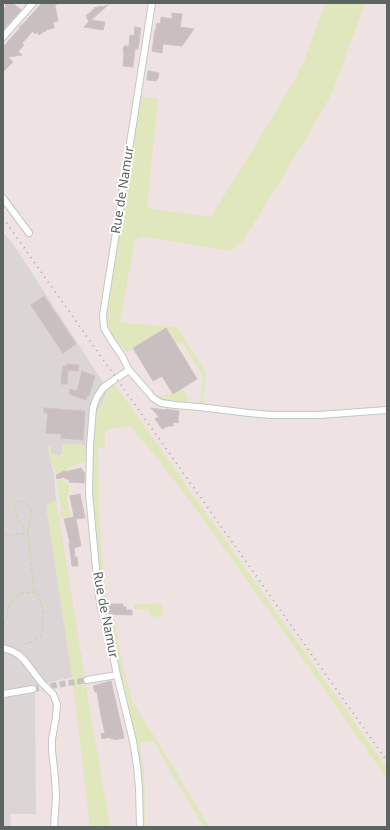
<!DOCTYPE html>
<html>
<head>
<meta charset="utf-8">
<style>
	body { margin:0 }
	#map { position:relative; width:390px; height:830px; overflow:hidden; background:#eee2e3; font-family:"Noto Sans",sans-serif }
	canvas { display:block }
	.frame { position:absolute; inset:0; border:4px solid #5a6461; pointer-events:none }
</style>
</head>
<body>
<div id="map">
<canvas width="390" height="830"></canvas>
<div class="frame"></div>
</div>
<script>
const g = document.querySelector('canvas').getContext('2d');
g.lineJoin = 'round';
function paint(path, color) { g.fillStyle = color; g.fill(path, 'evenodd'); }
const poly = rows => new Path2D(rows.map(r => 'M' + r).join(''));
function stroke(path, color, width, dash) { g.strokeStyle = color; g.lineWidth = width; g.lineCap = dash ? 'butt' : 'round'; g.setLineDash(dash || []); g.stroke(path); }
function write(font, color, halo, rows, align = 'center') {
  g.font = font + ' "Noto Sans",sans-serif'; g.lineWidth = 4; g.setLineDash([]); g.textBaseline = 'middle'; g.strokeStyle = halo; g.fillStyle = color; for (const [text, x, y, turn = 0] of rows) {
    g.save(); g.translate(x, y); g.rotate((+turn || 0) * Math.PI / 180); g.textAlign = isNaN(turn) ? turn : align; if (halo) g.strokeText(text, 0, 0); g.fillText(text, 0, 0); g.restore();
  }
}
paint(poly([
	[3,232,13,244,107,388,106,394,94,418,92,445,87,446,75,444,59,456,54,455,51,453,51,447,48,447,54,475,56,500,84,675,35,685,36,814,10,814,11,827,3,827]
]), '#dcd5d6');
paint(poly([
	[325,3,365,3,333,91,312,129,243,241,230,251,140,236,135,240,120,321,123,323,177,327,205,370,206,374,203,401,207,405,203,405,200,403,203,377,182,342,176,345,165,328,127,352,113,337,107,329,105,321,106,305,139,103,143,97,153,97,158,99,147,208,211,217,290,88,304,61],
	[115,385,387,768,387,779,296,649,201,516,160,462,130,426,105,430,105,448,98,448,99,515,104,580,107,604,103,604,99,582,91,490,94,418,106,394,107,388],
	[182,388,188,397,188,402,185,404,163,401,156,397,157,396,173,394],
	[63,444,75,444,87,446,86,461,68,468,68,471,56,475,54,467,52,467,48,447,51,447,51,453,54,455,59,456,61,455],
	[64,480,64,482,67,482,67,484,69,484,69,497,66,497,71,516,62,518,60,511,63,511,63,509,61,509,56,481],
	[56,500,84,675,110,827,90,827,72,677,46,505],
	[161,603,163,617,149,616,149,609,134,609,134,604],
	[113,616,124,670,133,703,155,737,209,827,204,827,171,773,154,741,139,743,143,762,145,789,145,827,142,827,134,729,132,719,130,717,128,707,129,704,123,680,120,677,107,620,110,617]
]), '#e1e7bd');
const building = poly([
	[5,3,13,3,21,10,3,30,3,15,4,14,3,8,6,7,5,3],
	[42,3,58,3,55,6,58,21,53,22,54,28,46,30,46,31,43,32,39,35,37,32,35,34,33,31,22,43,24,45,18,52,22,55,8,57,13,62,3,72,3,47,20,28,19,27,22,25,42,3],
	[108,5,89,22,86,15,89,14,89,13,92,12,92,10,95,9,94,8,101,6,102,7,108,5],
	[172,13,182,14,180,27,194,29,182,46,163,44,162,53,152,51,155,30,156,30,157,23,160,24,161,17,172,19,172,13],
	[90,20,105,22,103,30,84,27,90,20],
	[135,27,141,28,138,49,135,49,133,67,123,66,124,53,123,52,124,46,129,46,130,35,134,36,135,27],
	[148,71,159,73,158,78,156,81,147,80,148,71],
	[44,296,76,344,63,353,31,305,44,296],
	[166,328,197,379,173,394,162,376,153,381,133,348,166,328],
	[67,364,79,365,78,371,68,370,67,384,61,384,63,366,67,366,67,364],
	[82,371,95,376,89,396,87,396,86,400,69,394,70,389,77,391,82,371],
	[44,408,85,411,83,440,61,438,61,434,46,433,48,413,44,413,44,408],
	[151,408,165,410,166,409,179,411,178,423,173,422,173,426,168,426,162,429,155,419,159,417,151,408],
	[81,468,85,474,84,483,69,482,69,479,65,479,65,477,57,479,56,475,65,471,65,472,81,468],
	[80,494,85,518,76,519,81,546,74,548,75,557,77,557,78,566,72,566,69,543,70,543,64,519,74,517,70,496,80,494],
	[107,604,123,604,123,607,126,607,126,610,132,610,132,615,109,614,107,604],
	[111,681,124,738,114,740,114,738,110,739,110,737,102,739,101,734,105,733,102,721,97,692,95,692,93,686,111,681]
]);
paint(building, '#c9bfc1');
stroke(building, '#d3c0c3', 1);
stroke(poly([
	[33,689,87,680]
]), '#c9c2c2', 6, [6, 3]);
const minor = poly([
	[152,3,103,315,104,328,111,340,122,356,129,370,149,393,153,398,161,403,175,405,199,407,249,413,271,415,319,415,387,410],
	[3,37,33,3],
	[3,198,29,233],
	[129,370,111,382,103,388,97,397,93,408,90,446,89,493,98,590,101,608,112,650,117,675,133,741,137,766,139,788,140,827],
	[3,648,12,651,19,655,25,661,41,682,53,694,57,704,56,717,52,739,52,750,55,779,56,796,54,827],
	[87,680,117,675],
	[3,694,33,689]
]);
stroke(minor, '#c1c9c7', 8);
stroke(poly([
	[28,533,19,522,14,507,22,500,32,509,28,533,34,592],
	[3,536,28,533],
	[3,624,4,623,7,616,8,607,13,600,20,594,29,592,37,592,41,603,43,611,43,631,41,636,31,642,25,644]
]), '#c2d9a0', 1, [4, 2]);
stroke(minor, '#fff', 6);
stroke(poly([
	[3,218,387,761]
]), '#adb0af', 2, [1, 5]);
write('13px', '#5a6461', '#fff', [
	["Rue de Namur",123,190,-81],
	["Rue de Namur",105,615,79]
]);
</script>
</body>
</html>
